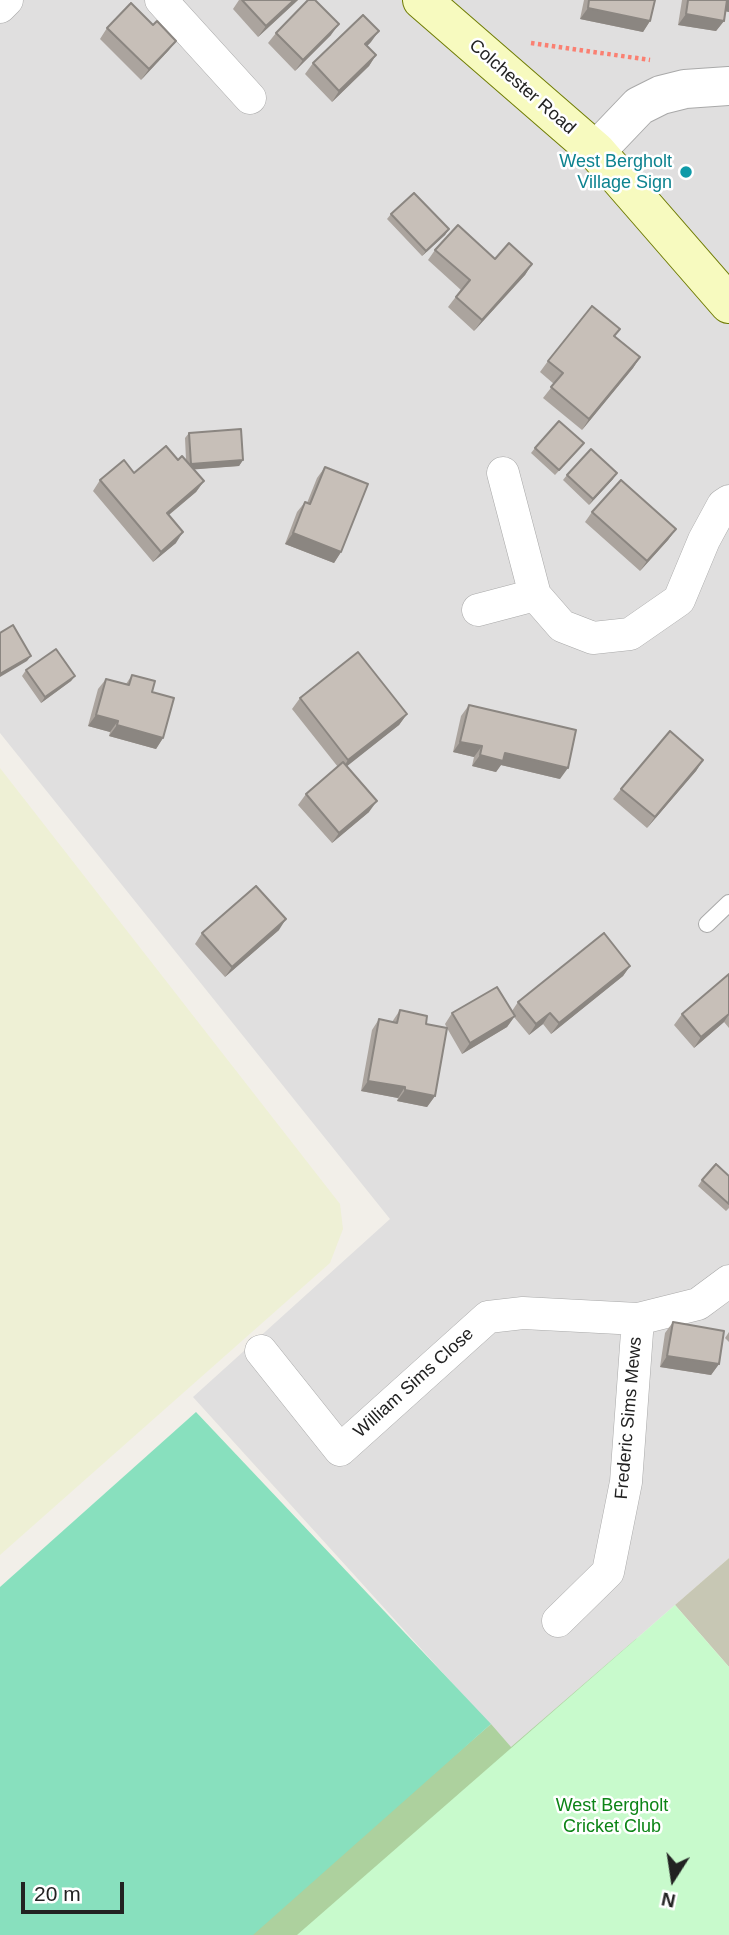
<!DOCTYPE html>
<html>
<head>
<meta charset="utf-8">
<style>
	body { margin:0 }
	#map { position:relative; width:729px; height:1935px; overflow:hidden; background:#f2efe9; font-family:Helvetica,sans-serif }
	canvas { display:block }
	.north { position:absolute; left:638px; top:1844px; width:70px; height:70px; -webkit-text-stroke:5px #fff; paint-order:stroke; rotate:192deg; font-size:19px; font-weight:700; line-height:28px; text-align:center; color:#222 }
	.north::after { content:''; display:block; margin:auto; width:24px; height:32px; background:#222; clip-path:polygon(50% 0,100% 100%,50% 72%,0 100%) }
	.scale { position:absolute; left:21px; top:1882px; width:103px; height:32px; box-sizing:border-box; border:4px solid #222; border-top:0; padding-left:9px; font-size:21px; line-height:24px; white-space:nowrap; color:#222; -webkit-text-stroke:5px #fff; paint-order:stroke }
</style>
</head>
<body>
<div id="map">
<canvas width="729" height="1935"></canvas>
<div class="north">N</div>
<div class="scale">20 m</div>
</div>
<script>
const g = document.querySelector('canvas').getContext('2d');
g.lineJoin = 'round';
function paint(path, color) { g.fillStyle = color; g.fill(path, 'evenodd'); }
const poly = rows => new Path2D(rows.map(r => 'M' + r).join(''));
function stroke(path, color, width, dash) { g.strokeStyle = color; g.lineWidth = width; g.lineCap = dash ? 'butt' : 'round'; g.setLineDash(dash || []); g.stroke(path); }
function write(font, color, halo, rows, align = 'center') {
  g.font = font + ' Helvetica,sans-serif'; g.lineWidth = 5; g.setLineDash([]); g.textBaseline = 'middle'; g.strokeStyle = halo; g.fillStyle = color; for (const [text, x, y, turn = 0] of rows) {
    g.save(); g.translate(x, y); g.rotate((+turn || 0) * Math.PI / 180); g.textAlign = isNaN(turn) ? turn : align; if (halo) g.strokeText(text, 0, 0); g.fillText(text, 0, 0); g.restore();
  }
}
paint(poly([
	[0,0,729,0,729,1558,511,1748,193,1397,390,1219,0,733]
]), '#e0dfdf');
paint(poly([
	[729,1558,729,1667,675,1605]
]), '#c7c7b4');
paint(poly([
	[0,768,340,1204,343,1229,330,1263,0,1555]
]), '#eef0d5');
paint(poly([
	[637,1638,450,1935,246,1935,491,1724,511,1747]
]), '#add19e');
paint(poly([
	[675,1605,729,1667,729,1935,297,1935]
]), '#c8facc');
paint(poly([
	[196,1412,491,1724,253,1935,0,1935,0,1587]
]), '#88e0be');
const service = poly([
	[707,924,729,903]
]);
const minor = poly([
	[161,0,250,98],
	[0,7,7,0],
	[503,473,535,595,562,626,593,638,630,634,679,600,704,540,723,505,729,501],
	[478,610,535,595],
	[261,1351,340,1450,488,1317,523,1313,638,1319,698,1304,729,1281],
	[558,1621,608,1572,626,1482,638,1319]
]);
const tertiary = poly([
	[596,151,639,106,661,95,685,89,729,86]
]);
const secondary = poly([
	[422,0,596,151,729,304]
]);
stroke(service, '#a9a9a9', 18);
stroke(minor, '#a9a9a9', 33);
stroke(tertiary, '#a9a9a9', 40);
stroke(secondary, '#707d05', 40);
stroke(poly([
	[531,43,650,60]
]), '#fa8072', 4.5, [3.5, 3.5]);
stroke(service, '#fff', 16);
stroke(minor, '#fff', 32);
stroke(tertiary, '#fff', 38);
stroke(secondary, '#f7fabf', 38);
paint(poly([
	[239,0,298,0,258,37,233,9],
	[584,0,655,0,650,21,643,32,580,19],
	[682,0,729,0,729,12,725,11,724,21,716,31,678,25],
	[153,25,176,41,168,51,141,80,100,39,107,28],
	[276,33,331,35,295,71,268,43],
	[371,42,367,46,376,55,369,66,332,102,305,74,313,63],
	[391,214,449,229,445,235,422,256,387,219],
	[435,250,495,259,532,264,525,275,474,331,448,307,461,290,428,260],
	[620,329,615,336,640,357,633,368,582,430,543,398,554,384,540,372,548,361],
	[189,433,243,460,239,466,194,469,204,481,196,492,169,515,176,543,153,562,93,491,100,480,186,460,185,438],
	[535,448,580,448,555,475,531,453],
	[325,467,341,552,334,563,285,544,297,512,305,502,307,503,317,478],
	[567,475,613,479,589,505,563,480],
	[592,512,676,529,668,540,640,571,585,522],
	[26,670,75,676,71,681,41,703,22,676],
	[132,675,152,692,163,738,156,749,109,736,110,732,88,726,98,689,106,679,126,684],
	[300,698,407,714,399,725,346,766,369,812,332,843,298,805,306,794,338,767,292,709],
	[469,705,560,779,501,765,496,772,472,766,474,757,453,752,461,716],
	[703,760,696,771,647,828,613,799,621,789],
	[279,930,225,977,195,944,202,933],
	[630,966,623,976,551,1034,543,1024,529,1035,514,1017,507,1027,462,1054,447,1028,435,1096,427,1107,397,1101,398,1098,361,1091,372,1030,379,1019,392,1022,400,1010,426,1024,447,1028,445,1024,452,1013,512,1011,518,1002],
	[729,974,729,1028,724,1022,694,1048,674,1025,682,1014],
	[729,1175,729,1208,726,1211,698,1186,702,1180,728,1176],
	[673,1322,719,1364,711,1375,660,1367,665,1333],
	[729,1332,729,1342,725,1338]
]), '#aba49e');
paint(poly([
	[294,0,298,0,258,37,266,26],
	[727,0,729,0,729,12,720,10],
	[588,8,650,21,643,32,580,19],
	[686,14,724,21,716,31,678,25],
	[339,24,331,35,295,71,303,60],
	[379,31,371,42,358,55,365,44],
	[176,41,168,51,141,80,149,69],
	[376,55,369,66,332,102,339,91],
	[449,229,445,235,422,256,426,251],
	[532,264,525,275,474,331,482,320],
	[640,357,633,368,582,430,589,419],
	[243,460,239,466,187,470,191,464],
	[617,473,613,479,589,505,593,499],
	[204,481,196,492,159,523,167,513],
	[676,529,668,540,640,571,647,561],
	[183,532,176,543,153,562,161,552],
	[293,533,341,552,334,563,285,544],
	[31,656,27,661,0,677,0,674],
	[75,676,71,681,41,703,45,697],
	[407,714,399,725,341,771,348,760],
	[96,715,118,721,110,732,88,726],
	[117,725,163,738,156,749,109,736],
	[460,742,482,746,474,757,453,752],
	[505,753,568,768,560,779,501,765,496,772,472,766,480,755],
	[703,760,696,771,647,828,655,817],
	[377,801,369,812,332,843,339,833],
	[286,919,279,930,225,977,232,967],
	[630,966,623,976,551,1034,559,1023],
	[550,1013,543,1024,529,1035,536,1024],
	[729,1014,724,1022,694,1048,701,1037],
	[515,1016,507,1027,462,1054,470,1043],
	[368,1081,405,1087,398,1098,361,1091],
	[405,1090,435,1096,427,1107,397,1101],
	[667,1356,719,1364,711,1375,660,1367]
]), '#8b8681');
const building = poly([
	[242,0,294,0,266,26,242,0],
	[308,0,315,0,339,24,303,60,276,33,308,0],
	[589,0,655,0,650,21,588,8,589,0],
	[688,0,727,0,724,21,686,14,688,0],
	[131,3,153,25,157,21,176,41,149,69,107,28,131,3],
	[363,15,379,31,365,44,376,55,339,91,313,63,363,15],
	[414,193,449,229,426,251,391,214,414,193],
	[458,225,495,259,509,243,532,264,482,320,456,297,470,280,435,250,458,225],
	[592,306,620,329,614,336,640,357,589,419,551,387,563,373,548,361,592,306],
	[559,421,584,443,559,470,535,448,559,421],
	[241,429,243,460,191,464,189,433,241,429],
	[166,446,178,460,182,456,204,481,167,513,183,532,161,552,100,480,124,460,134,473,166,446],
	[591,449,617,473,593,499,567,475,591,449],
	[325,467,368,484,341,552,293,533,305,502,310,504,325,467],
	[621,480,676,529,647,561,592,512,621,480],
	[13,625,31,656,0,674,0,633,13,625],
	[56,649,75,676,45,697,26,670,56,649],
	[358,652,407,714,348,760,300,698,358,652],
	[132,675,155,681,152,692,174,698,163,738,117,725,118,721,96,715,106,679,129,685,132,675],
	[469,705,576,730,568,768,505,753,503,761,480,755,482,746,460,742,469,705],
	[670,731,703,760,655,817,621,789,670,731],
	[343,762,377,801,339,833,306,794,343,762],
	[256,886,286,919,232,967,202,933,256,886],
	[604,933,630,966,559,1023,550,1013,536,1024,518,1002,604,933],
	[729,974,729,1014,701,1037,682,1014,729,974],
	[497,987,515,1016,470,1043,452,1013,497,987],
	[400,1010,427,1016,426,1024,447,1028,435,1096,405,1090,405,1087,368,1081,379,1019,397,1023,400,1010],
	[716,1164,729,1176,729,1204,702,1180,716,1164],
	[673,1322,724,1331,719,1364,667,1356,673,1322]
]);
paint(building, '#c7bfb8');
stroke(building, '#8b8681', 2);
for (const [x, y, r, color] of [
	[686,172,7,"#0f9aa8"]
]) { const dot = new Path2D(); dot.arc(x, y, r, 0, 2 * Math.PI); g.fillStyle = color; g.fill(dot); stroke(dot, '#fff', 2.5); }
write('18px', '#222', '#fff', [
	["Colchester Road",522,87,41],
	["William Sims Close",414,1383,-42],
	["Frederic Sims Mews",629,1418,-85]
]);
write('18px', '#0d838f', '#fff', [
	["West Bergholt",672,162],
	["Village Sign",672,183]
], 'right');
write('18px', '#0c8416', '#fff', [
	["West Bergholt",612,1806],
	["Cricket Club",612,1827]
]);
</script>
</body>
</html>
